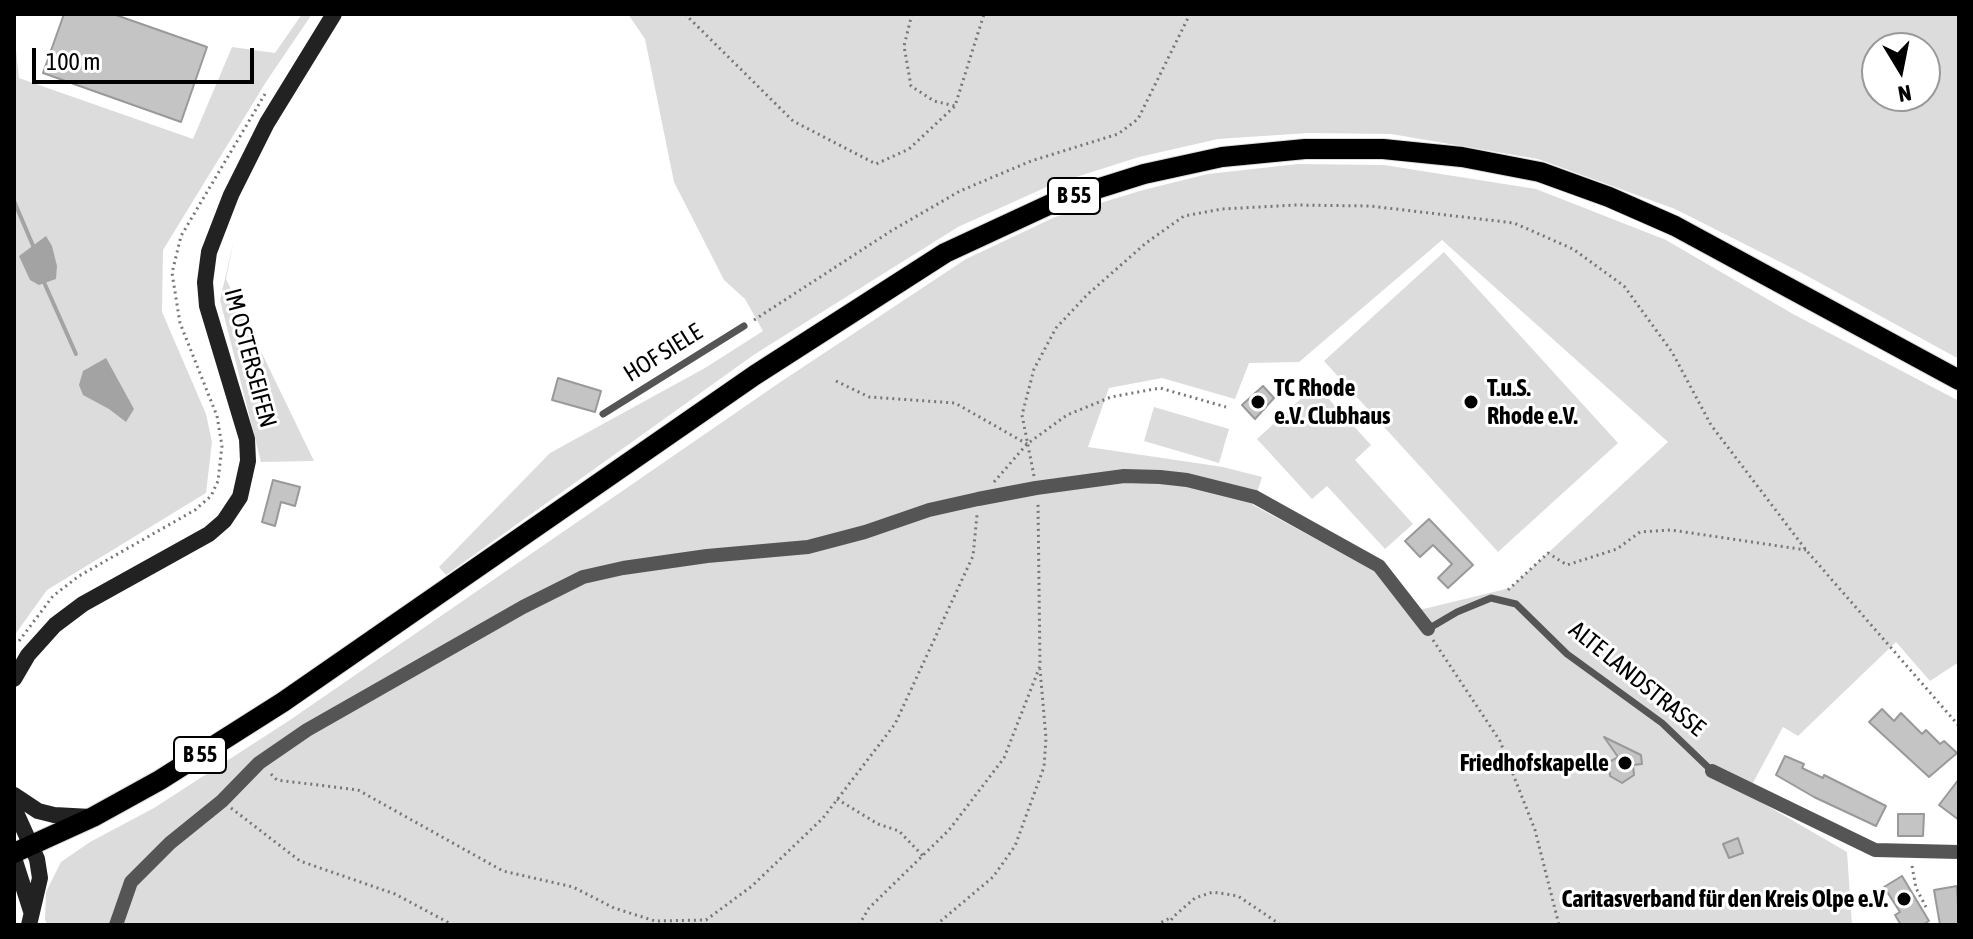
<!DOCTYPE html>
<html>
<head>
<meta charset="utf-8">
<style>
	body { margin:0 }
	#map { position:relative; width:1973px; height:939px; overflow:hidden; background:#fff; font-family:"Asap Condensed",sans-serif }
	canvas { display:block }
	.frame { position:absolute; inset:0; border:16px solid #000; pointer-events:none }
	.north { position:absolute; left:1861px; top:32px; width:80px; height:80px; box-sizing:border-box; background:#fff; border:2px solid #999; border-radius:50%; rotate:170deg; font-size:22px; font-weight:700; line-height:32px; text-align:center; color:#000 }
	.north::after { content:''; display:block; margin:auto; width:28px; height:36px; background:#000; clip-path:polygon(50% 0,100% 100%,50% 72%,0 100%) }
	.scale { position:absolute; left:32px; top:48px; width:222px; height:36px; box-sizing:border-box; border:4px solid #000; border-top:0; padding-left:10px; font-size:24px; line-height:28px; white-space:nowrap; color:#000; -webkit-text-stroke:6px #fff; paint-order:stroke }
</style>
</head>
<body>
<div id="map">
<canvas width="1973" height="939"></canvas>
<div class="frame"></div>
<div class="north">N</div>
<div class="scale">100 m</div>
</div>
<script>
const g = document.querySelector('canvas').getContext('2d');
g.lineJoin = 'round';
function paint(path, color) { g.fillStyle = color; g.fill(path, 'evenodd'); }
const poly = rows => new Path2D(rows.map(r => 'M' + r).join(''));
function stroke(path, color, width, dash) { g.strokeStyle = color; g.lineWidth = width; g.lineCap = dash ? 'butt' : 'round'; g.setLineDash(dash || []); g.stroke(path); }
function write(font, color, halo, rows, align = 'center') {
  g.font = font + ' "Asap Condensed",sans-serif'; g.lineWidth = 6; g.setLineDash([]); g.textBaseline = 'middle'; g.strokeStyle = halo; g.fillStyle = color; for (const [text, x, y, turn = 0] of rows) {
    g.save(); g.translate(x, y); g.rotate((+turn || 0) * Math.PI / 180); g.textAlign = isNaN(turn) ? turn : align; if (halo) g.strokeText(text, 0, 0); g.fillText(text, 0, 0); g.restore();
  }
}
paint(poly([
	[302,14,312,14,266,82,163,250,162,312,206,414,212,442,206,493,47,590,14,636,14,31,19,78,193,139,232,47,275,53],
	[628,14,1959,14,1959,359,1800,272,1675,209,1538,159,1391,134,1308,133,1218,139,1139,157,1051,185,958,227,755,354,446,575,439,567,550,453,705,368,763,331,745,299,724,280,674,182,645,39],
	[1877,48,1925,48,1925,96,1877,96],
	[1298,164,1384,165,1536,189,1666,240,1793,314,1959,401,1959,662,1930,681,1896,642,1798,736,1783,727,1747,794,1847,852,1852,925,48,925,45,920,46,892,61,862,90,842,154,808,290,720,779,383,966,259,1055,217,1143,190,1208,174],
	[1442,240,1668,442,1510,588,1407,613,1375,571,1253,505,1262,477,1223,467,1088,447,1109,388,1162,378,1235,399,1249,363,1299,362],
	[234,240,226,279,314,461,261,462,220,300],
	[1444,252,1618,443,1498,552,1324,361],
	[1316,385,1371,445,1355,460,1413,524,1385,549,1327,486,1312,499,1257,439],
	[1154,407,1229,429,1219,463,1144,441]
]), '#dcdcdc');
paint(poly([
	[46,236,52,246,57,266,56,279,39,285,30,280,19,256],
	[106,358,134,409,126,422,109,409,83,395,79,385,83,371]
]), '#a3a3a3');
stroke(poly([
	[14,201,34,248],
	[43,280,76,354]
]), '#a3a3a3', 4);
const building = poly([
	[64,14,113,14,207,47,181,122,43,73,64,14],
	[558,378,601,391,595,412,552,400,558,378],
	[1263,386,1274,398,1255,419,1242,405,1263,386],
	[273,480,300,487,295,506,281,502,275,526,262,522,273,480],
	[1429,519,1473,565,1448,588,1438,578,1452,564,1433,545,1420,557,1405,541,1429,519],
	[1882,709,1894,721,1901,713,1922,734,1926,730,1940,744,1944,741,1957,753,1929,777,1869,722,1882,709],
	[1604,737,1641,755,1642,764,1633,765,1634,775,1622,783,1610,776,1609,762,1618,757,1604,737],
	[1785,756,1804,764,1802,768,1823,778,1824,775,1886,806,1876,826,1814,797,1776,775,1785,756],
	[1959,779,1959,820,1939,805,1959,779],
	[1898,814,1924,814,1923,836,1898,836,1898,814],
	[1738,838,1743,853,1729,858,1723,844,1738,838],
	[1902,876,1929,921,1922,925,1901,925,1895,915,1900,912,1884,887,1902,876],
	[1957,886,1959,925,1940,925,1934,890,1957,886]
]);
paint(building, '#c4c4c4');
stroke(building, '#999', 2);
const primary = poly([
	[14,853,93,817,160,780,283,702,755,375,945,253,1055,202,1144,174,1222,157,1305,149,1383,149,1462,157,1540,172,1609,197,1675,226,1959,380]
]);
stroke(primary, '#dbdbdb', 22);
stroke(poly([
	[685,14,793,121,876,164,909,149,955,106,984,14],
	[912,14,904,46,911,86,934,101,955,106],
	[754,320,891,231,960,191,1031,161,1118,134,1138,119,1190,14],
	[836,381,869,397,955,403,1027,444],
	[1034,476,1022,415,1034,369,1056,328,1088,294,1146,243,1184,216,1222,209,1296,205,1370,206,1514,223,1573,249,1624,286,1672,352,1711,425,1806,550,1959,726],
	[994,482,1027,444,1067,415,1111,397,1160,388,1226,407],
	[1508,590,1548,553,1567,565,1617,549,1640,532,1671,530,1806,550],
	[1433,640,1500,741,1535,830,1559,925],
	[19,641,53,596,79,576,195,510,211,496,218,481,222,446,217,416,180,323,172,273,181,236,265,94],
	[271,774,277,780,358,790,503,871,573,887,614,908,655,921,706,920,752,886,823,818,895,724,973,556,977,515],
	[837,799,878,824,899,831,923,856],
	[231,808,300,861,395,894,453,925],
	[1912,866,1916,888,1926,907],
	[859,925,869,908,949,830,1004,758,1040,666,1038,503],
	[936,925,993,877,1015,846,1044,767,1046,738,1040,669],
	[1156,925,1170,918],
	[1168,925,1173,917,1195,898,1213,892,1238,896,1281,925]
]), '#777', 3, [2, 4]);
stroke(poly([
	[603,414,744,326],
	[1428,629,1457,612,1491,598,1516,604,1567,654,1662,723,1712,771]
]), '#555', 7);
stroke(poly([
	[1712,771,1875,850,1959,852],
	[116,925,131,882,170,843,222,801,259,763,307,730,523,607,583,577,623,568,707,556,808,547,865,532,929,510,978,499,1036,488,1124,476,1160,477,1187,480,1255,497,1379,566,1428,629]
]), '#555', 14);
stroke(poly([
	[14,679,28,655,55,625,83,604,209,534,224,521,240,497,248,461,247,439,207,306,205,282,209,252,231,195,267,123,334,14],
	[14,795,38,811,54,815,91,817],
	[14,808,37,859,40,878,29,925],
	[14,858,31,911]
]), '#222', 16);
stroke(primary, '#000', 20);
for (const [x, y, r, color] of [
	[1258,402,8,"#000"],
	[1471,402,8,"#000"],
	[1625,763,8,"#000"],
	[1904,899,8,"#000"]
]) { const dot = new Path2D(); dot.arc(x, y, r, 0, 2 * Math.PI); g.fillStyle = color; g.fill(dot); stroke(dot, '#fff', 3); }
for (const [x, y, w] of [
	[1074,196,52],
	[200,755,52]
]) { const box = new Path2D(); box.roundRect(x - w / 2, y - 18, w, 36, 6); g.fillStyle = '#fff'; g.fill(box); stroke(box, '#000', 2); }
write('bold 22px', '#000', null, [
	["B 55",1074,196],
	["B 55",200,755]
]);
write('24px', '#000', '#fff', [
	["HOF SIELE",663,353,-32],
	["IM OSTERSEIFEN",250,358,75],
	["ALTE LANDSTRASSE",1637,679,39]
]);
write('bold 24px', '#000', '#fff', [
	["TC Rhode",1274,388],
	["e.V. Clubhaus",1274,416],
	["T.u.S.",1487,388],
	["Rhode e.V.",1487,416],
	["Friedhofskapelle",1609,763,"right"],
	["Caritasverband für den Kreis Olpe e.V.",1888,899,"right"]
], 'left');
</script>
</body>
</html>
